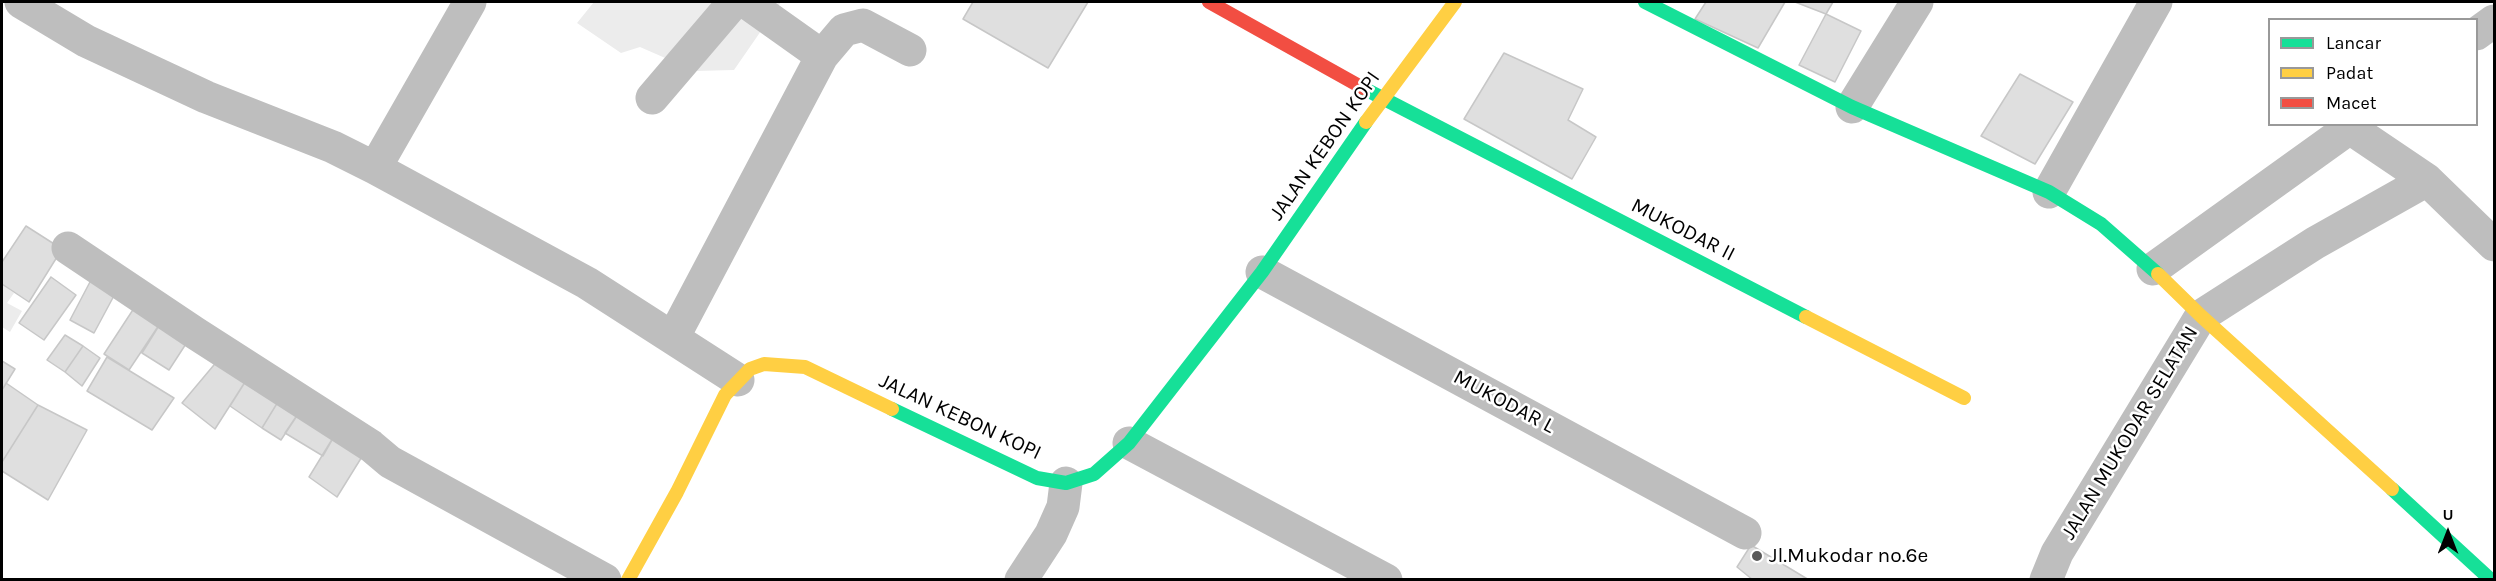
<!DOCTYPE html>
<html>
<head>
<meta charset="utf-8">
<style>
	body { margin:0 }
	#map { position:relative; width:2496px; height:581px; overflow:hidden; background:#fff; font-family:Karla,sans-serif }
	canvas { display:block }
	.frame { position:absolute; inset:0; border:3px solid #000; pointer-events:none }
	.legend { position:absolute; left:2268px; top:18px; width:210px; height:108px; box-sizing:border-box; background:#fff; border:2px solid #999; margin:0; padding:8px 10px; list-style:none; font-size:18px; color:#000 }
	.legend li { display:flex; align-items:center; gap:12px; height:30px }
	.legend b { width:30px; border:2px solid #999 }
	.north { position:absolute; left:2418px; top:503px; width:60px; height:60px; -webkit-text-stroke:4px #fff; paint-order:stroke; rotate:0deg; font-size:16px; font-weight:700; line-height:24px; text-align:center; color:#000 }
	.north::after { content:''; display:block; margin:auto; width:21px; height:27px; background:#000; clip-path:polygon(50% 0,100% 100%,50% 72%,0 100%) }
</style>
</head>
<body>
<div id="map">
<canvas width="2496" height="581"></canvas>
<div class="frame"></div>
<ul class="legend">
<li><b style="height:8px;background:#16e098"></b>Lancar</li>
<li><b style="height:8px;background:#ffcf43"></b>Padat</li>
<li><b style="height:8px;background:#f24e42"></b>Macet</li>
</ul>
<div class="north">U</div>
</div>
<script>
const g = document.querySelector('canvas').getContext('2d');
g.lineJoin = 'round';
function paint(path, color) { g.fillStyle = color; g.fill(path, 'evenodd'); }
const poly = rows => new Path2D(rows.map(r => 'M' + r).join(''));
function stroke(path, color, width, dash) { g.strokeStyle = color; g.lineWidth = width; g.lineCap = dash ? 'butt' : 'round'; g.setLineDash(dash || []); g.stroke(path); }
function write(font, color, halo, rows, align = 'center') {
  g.font = font + ' Karla,sans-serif'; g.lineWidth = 5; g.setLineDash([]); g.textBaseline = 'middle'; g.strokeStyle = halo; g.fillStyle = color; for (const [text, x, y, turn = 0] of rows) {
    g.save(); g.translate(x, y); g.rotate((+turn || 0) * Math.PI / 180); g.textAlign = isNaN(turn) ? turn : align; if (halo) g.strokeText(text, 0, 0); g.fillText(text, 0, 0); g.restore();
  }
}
paint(poly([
	[594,2,781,2,734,70,695,71,640,47,621,53,577,23],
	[2,284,14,293,7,303,22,311,10,332,2,327]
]), '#ececec');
const building = poly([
	[973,2,1088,2,1048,68,963,19,973,2],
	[1706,2,1785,2,1758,48,1695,19,1706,2],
	[1795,2,1833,2,1826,14,1795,2],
	[1826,14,1861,31,1835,82,1799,65,1826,14],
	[1504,53,1583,89,1568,120,1596,137,1572,179,1464,119,1504,53],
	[2020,74,2073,102,2035,164,1981,136,2020,74],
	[26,226,62,249,29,302,2,284,2,262,26,226],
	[51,277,76,295,44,340,19,323,51,277],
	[91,280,116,292,94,333,70,320,91,280],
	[140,299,165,316,129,370,104,354,140,299],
	[165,316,193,333,169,370,142,353,165,316],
	[65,335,83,346,65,372,47,360,65,335],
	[83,346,100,358,82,386,65,372,83,346],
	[224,353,252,371,215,429,182,403,224,353],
	[107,357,174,398,152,430,87,391,107,357],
	[2,361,15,369,2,390,2,361],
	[252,371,284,392,262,428,230,406,252,371],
	[6,383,38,405,2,462,2,390,6,383],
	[284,392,304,405,281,440,262,428,284,392],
	[38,405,87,430,48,500,2,471,2,462,38,405],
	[304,405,339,428,323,456,285,433,304,405],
	[339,428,368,447,337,497,309,477,339,428],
	[1751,545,1809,580,1753,580,1737,567,1751,545]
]);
paint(building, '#dfdfdf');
stroke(building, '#c7c7c7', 1.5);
stroke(poly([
	[21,2,86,41,206,97,333,147,375,168,587,283,738,380],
	[746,2,822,56],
	[2476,34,2494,21],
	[652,98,734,2],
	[1852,107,1917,2],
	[2350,128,2427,180],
	[375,168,470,2],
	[2049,192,2156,2],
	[68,248,195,333,371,446,390,462,605,580],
	[2153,269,2355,124],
	[1262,272,1745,533],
	[673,338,822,56,844,30,863,25,910,50],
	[1129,443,1386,580],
	[1021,580,1051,534,1063,507,1066,483],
	[2046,580,2057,553,2201,316,2315,243,2427,180,2494,245]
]), '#bebebe', 33);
stroke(poly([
	[1645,2,1852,107,2049,192,2101,224,2158,274],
	[1363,88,1806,317],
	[892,409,1037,478,1066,483,1094,474,1129,443,1262,272,1366,122],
	[2392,489,2491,580]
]), '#16e098', 14);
stroke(poly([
	[1366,122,1455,2],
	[2158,274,2201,316,2392,489],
	[1806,317,1964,398],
	[628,580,677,492,725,395,750,369,764,364,805,367,892,409]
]), '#ffcf43', 14);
stroke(poly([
	[1209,2,1363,88]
]), '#f24e42', 14);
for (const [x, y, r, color] of [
	[1757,556,6,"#595959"]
]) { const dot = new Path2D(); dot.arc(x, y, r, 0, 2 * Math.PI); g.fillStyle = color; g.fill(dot); stroke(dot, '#fff', 2); }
write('21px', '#000', '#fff', [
	["JALAN KEBON KOPI",1325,146,-55],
	["MUKODAR II",1683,230,27],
	["MUKODAR L",1504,402,28],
	["JALAN KEBON KOPI",960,417,25],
	["JALAN MUKODAR SELATAN",2130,433,-59]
]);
write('21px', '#000', '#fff', [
	["Jl.Mukodar no.6e",1769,556]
], 'left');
</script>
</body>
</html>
